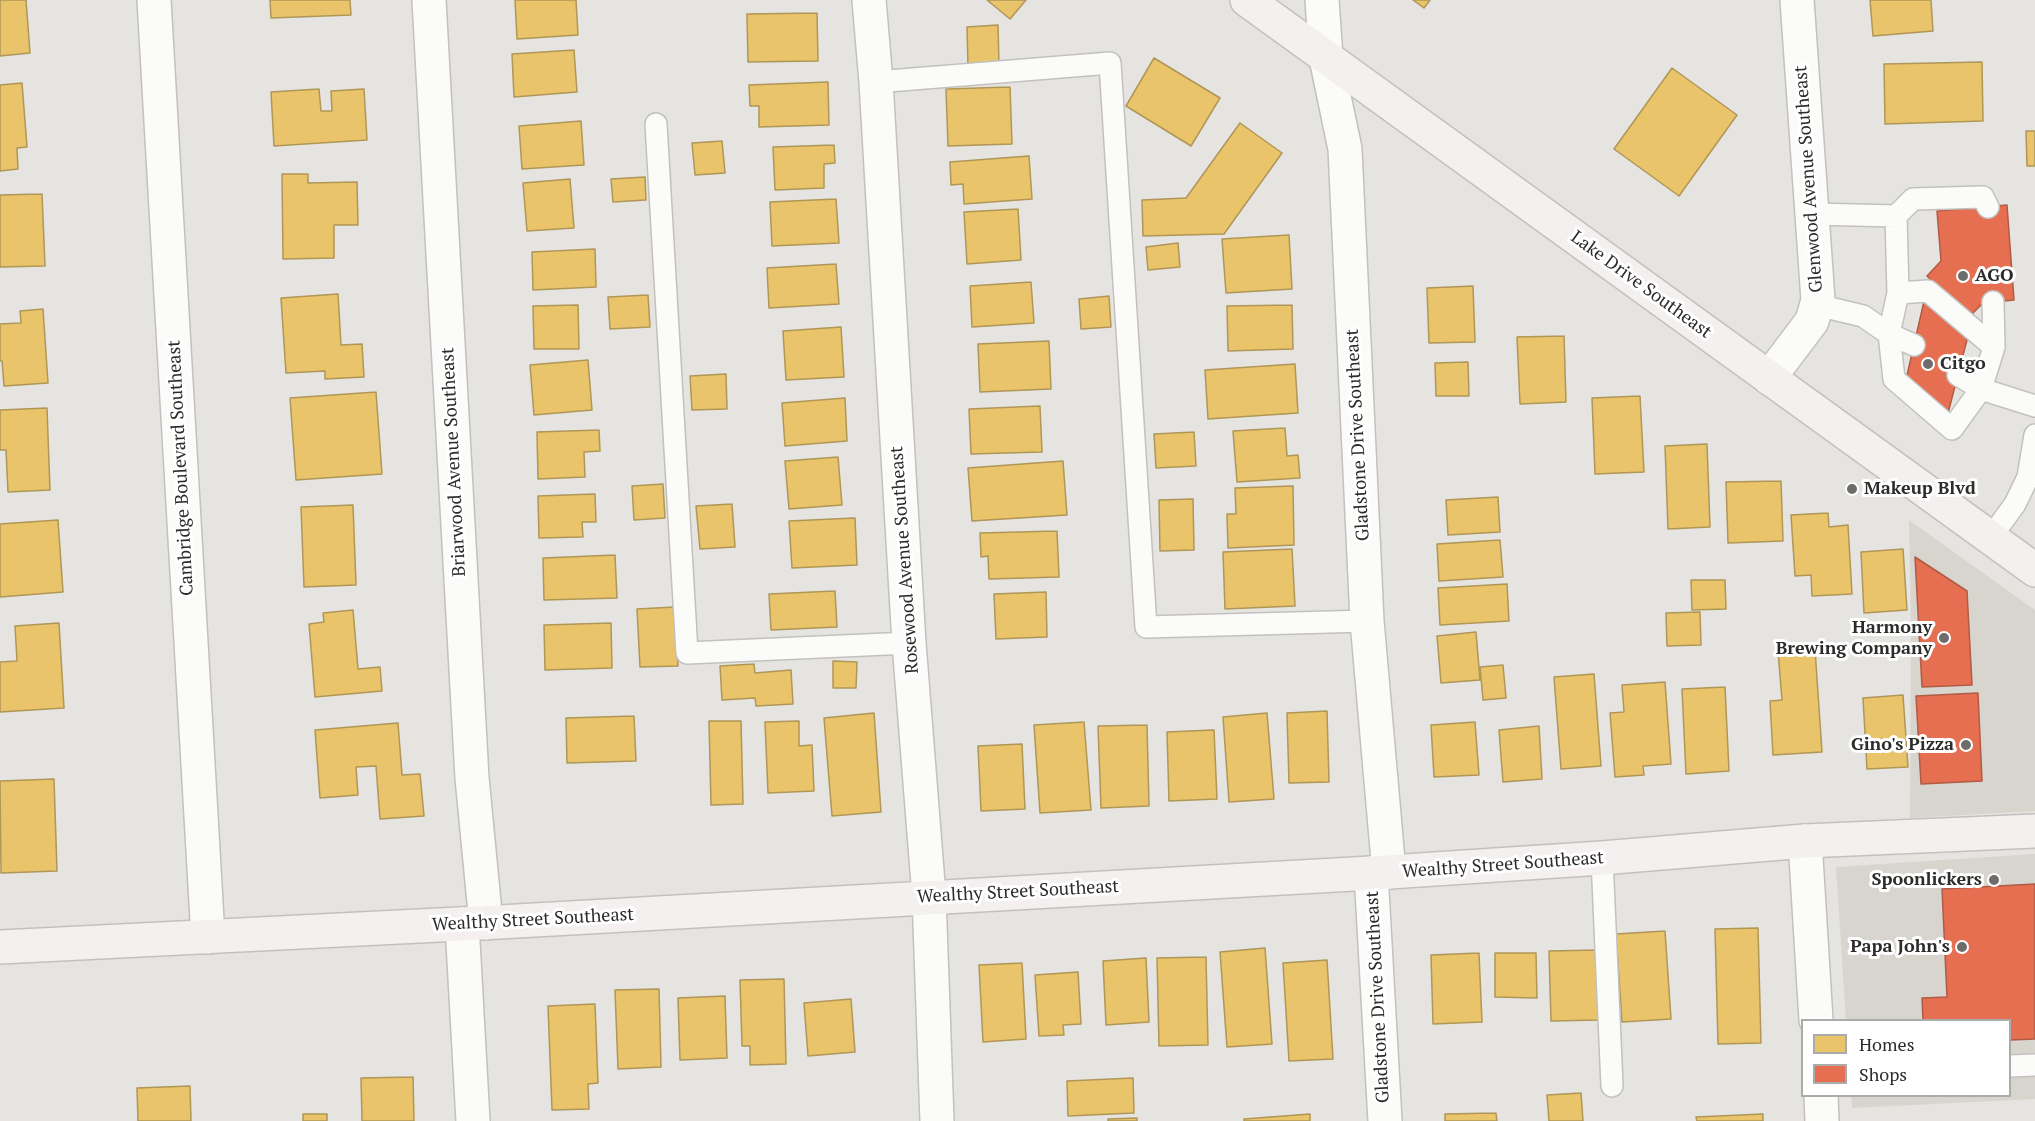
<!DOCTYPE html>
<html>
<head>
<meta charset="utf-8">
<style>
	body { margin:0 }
	#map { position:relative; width:2035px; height:1121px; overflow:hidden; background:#e5e4e1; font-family:"PT Serif",serif }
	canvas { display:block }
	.legend { position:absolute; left:1801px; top:1019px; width:210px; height:78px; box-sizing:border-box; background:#fff; border:2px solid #ababaa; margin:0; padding:8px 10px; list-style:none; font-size:18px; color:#2c2c2a }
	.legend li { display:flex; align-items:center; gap:12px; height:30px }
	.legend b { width:30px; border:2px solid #ababaa }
</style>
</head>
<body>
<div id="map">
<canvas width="2035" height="1121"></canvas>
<ul class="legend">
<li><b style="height:16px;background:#e9c46a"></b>Homes</li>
<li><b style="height:16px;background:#e76f51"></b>Shops</li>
</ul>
</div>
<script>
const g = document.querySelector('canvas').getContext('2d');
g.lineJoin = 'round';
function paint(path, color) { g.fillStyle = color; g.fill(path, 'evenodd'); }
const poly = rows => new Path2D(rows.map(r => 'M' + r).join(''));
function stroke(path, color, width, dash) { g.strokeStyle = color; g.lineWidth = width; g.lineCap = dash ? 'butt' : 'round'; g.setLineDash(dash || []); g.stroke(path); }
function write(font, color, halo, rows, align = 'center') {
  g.font = font + ' "PT Serif",serif'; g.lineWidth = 6; g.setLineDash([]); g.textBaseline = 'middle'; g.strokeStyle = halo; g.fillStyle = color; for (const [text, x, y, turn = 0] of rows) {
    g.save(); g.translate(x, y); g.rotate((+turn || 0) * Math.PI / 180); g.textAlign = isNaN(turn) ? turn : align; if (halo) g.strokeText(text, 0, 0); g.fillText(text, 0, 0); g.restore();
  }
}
paint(poly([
	[1909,520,2035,610,2035,811,1910,818,1911,620],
	[2035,854,2035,1099,1852,1108,1851,1096,2010,1096,2010,1020,1846,1020,1836,867]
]), '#d8d5ce');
const homes = poly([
	[0,0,26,0,30,53,0,56,0,0],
	[270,0,350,0,351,15,271,18,270,0],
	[515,0,576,0,578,35,517,39,515,0],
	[987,0,1026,0,1010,19,987,0],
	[1413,0,1430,0,1424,8,1413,0],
	[1870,0,1931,0,1933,31,1873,36,1870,0],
	[817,13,818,61,748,62,747,14,817,13],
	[998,25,999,65,968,67,967,27,998,25],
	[574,50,577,92,514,97,512,54,574,50],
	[1154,58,1220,98,1191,146,1126,106,1154,58],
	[1982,62,1983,121,1885,124,1884,64,1982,62],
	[1672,68,1737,115,1679,196,1614,149,1672,68],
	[828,82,829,125,759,127,759,106,750,106,749,85,828,82],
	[22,83,27,147,17,148,18,169,0,171,0,85,22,83],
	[1010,87,1012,144,948,146,946,89,1010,87],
	[319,89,321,111,332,111,331,91,364,89,367,140,274,146,271,92,319,89],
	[581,121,584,165,522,169,519,126,581,121],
	[1240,123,1282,153,1224,234,1143,236,1142,200,1186,198,1240,123],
	[2026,131,2035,131,2035,166,2027,166,2026,131],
	[722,141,725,173,695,175,692,143,722,141],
	[834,145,835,163,824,164,824,188,775,190,773,147,834,145],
	[1029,156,1032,199,964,204,963,184,951,185,950,162,1029,156],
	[282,174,308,174,308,183,357,182,358,225,334,225,334,258,283,259,282,174],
	[645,177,646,200,613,202,611,179,645,177],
	[570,179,574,228,527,231,523,183,570,179],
	[42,194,45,266,0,267,0,195,42,194],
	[836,199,839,243,772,246,770,202,836,199],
	[1018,209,1021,260,967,264,964,212,1018,209],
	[1289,235,1292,289,1226,293,1222,239,1289,235],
	[1178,243,1180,267,1148,270,1146,247,1178,243],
	[595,249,596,287,533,290,532,252,595,249],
	[836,264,839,304,769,308,767,268,836,264],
	[1031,282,1034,323,972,327,970,286,1031,282],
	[1473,286,1475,342,1429,343,1427,288,1473,286],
	[338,294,341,345,362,344,364,377,325,379,325,371,286,373,281,298,338,294],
	[648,295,650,327,610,329,608,297,648,295],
	[1109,296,1111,327,1081,329,1079,299,1109,296],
	[578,305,579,349,534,349,533,306,578,305],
	[1292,305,1293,349,1228,351,1227,306,1292,305],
	[43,309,48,383,4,386,2,361,0,361,0,324,21,323,20,311,43,309],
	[841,327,844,377,786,380,783,331,841,327],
	[1564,336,1566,402,1520,404,1517,337,1564,336],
	[1049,341,1051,389,980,392,978,344,1049,341],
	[588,360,592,410,534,415,530,365,588,360],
	[1468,362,1469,396,1436,396,1435,363,1468,362],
	[1295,364,1298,413,1208,419,1205,370,1295,364],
	[726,374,727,409,692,410,690,376,726,374],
	[376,392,382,474,296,480,290,398,376,392],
	[1640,396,1644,472,1595,474,1592,398,1640,396],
	[845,398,847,441,785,446,782,403,845,398],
	[1040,406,1042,452,971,454,969,409,1040,406],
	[47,408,50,490,8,492,6,450,0,450,0,410,47,408],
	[1285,428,1287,456,1298,455,1300,478,1237,482,1233,431,1285,428],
	[599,430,600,451,584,452,585,477,538,479,537,432,599,430],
	[1194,432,1196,466,1156,468,1154,434,1194,432],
	[1707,444,1710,527,1668,529,1665,446,1707,444],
	[838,457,842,505,789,509,785,461,838,457],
	[1063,461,1067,515,972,521,968,468,1063,461],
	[1781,481,1783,541,1728,543,1726,482,1781,481],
	[663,484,665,518,634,520,632,486,663,484],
	[1293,486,1294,545,1228,548,1227,514,1236,514,1235,488,1293,486],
	[595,494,596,522,582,522,583,537,539,538,538,496,595,494],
	[1498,497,1500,532,1448,535,1446,500,1498,497],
	[1193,499,1194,550,1160,551,1159,500,1193,499],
	[732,504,735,547,700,549,696,506,732,504],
	[353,505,356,585,304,587,301,507,353,505],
	[1828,513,1829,527,1848,525,1852,594,1812,596,1811,575,1795,576,1791,515,1828,513],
	[855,518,857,565,792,568,789,521,855,518],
	[58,520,63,592,0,597,0,524,58,520],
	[1057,531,1059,577,989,579,988,556,981,557,980,533,1057,531],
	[1500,540,1503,577,1439,581,1437,544,1500,540],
	[1292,549,1295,606,1225,609,1223,552,1292,549],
	[1903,549,1907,610,1864,613,1861,552,1903,549],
	[615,555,617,598,544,600,543,558,615,555],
	[1691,580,1725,580,1726,609,1692,610,1691,580],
	[1507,584,1509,621,1440,625,1438,588,1507,584],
	[835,591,837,627,771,630,769,594,835,591],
	[1046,592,1047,637,996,639,994,594,1046,592],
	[675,607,678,666,640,667,637,609,675,607],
	[353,610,358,669,380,667,382,691,315,697,309,624,324,622,323,613,353,610],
	[1700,612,1701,645,1667,646,1666,613,1700,612],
	[59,623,64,708,0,712,0,662,17,661,15,626,59,623],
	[611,623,612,668,545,670,544,625,611,623],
	[1476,632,1480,680,1441,683,1437,636,1476,632],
	[1815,649,1822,752,1773,755,1770,701,1782,700,1778,651,1815,649],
	[833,661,857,662,856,688,833,688,833,661],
	[754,664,755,673,791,670,793,704,756,706,755,698,722,700,720,666,754,664],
	[1503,665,1506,698,1483,700,1480,667,1503,665],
	[1594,674,1601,766,1561,769,1554,677,1594,674],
	[1665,682,1671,764,1643,766,1644,775,1615,777,1610,713,1624,712,1622,685,1665,682],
	[1725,687,1729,771,1686,774,1682,689,1725,687],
	[1903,695,1908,767,1867,769,1863,698,1903,695],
	[1327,711,1329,782,1289,783,1287,713,1327,711],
	[874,713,881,812,832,816,824,718,874,713],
	[1267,713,1274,799,1229,802,1223,717,1267,713],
	[634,716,636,761,567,763,566,718,634,716],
	[709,721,741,721,743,804,711,805,709,721],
	[799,721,799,746,812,745,814,791,768,793,765,722,799,721],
	[1084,722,1091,810,1040,813,1034,725,1084,722],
	[1475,722,1479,775,1434,777,1431,725,1475,722],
	[398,723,402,775,420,774,424,816,380,819,376,766,356,767,358,795,320,798,315,730,398,723],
	[1147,725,1149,806,1101,808,1098,726,1147,725],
	[1539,726,1542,779,1503,782,1499,730,1539,726],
	[1214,730,1217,799,1169,801,1167,732,1214,730],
	[1022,744,1025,809,981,811,978,746,1022,744],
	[54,779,57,871,1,873,0,781,54,779],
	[1758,928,1761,1043,1718,1044,1715,929,1758,928],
	[1665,931,1671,1019,1622,1022,1616,934,1665,931],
	[1265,948,1272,1044,1227,1047,1220,952,1265,948],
	[1598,950,1600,1020,1551,1021,1549,951,1598,950],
	[1479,953,1482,1022,1433,1024,1431,955,1479,953],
	[1495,953,1536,953,1537,998,1495,997,1495,953],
	[1206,957,1208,1045,1159,1046,1157,958,1206,957],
	[1146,958,1149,1022,1106,1025,1103,961,1146,958],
	[1327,960,1333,1059,1289,1061,1283,963,1327,960],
	[1022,963,1026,1039,983,1042,979,965,1022,963],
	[1078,972,1081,1024,1063,1025,1064,1035,1039,1036,1035,975,1078,972],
	[784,979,786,1064,750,1065,750,1046,742,1046,740,980,784,979],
	[659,989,661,1067,618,1069,615,990,659,989],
	[725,996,727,1058,680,1060,678,998,725,996],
	[851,999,855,1052,808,1056,804,1003,851,999],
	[595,1004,598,1083,588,1084,589,1109,552,1110,548,1006,595,1004],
	[413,1077,414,1121,362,1121,361,1078,413,1077],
	[1133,1078,1134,1113,1068,1116,1067,1081,1133,1078],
	[190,1086,191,1121,138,1121,137,1088,190,1086],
	[1581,1093,1583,1121,1549,1121,1547,1095,1581,1093],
	[1496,1113,1497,1121,1445,1121,1445,1114,1496,1113],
	[303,1114,327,1114,327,1121,303,1121,303,1114],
	[1310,1114,1310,1121,1244,1121,1244,1119,1310,1114],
	[1763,1114,1763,1121,1697,1121,1696,1117,1763,1114],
	[1137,1118,1137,1121,1108,1121,1108,1119,1137,1118]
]);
paint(homes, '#e9c46a');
stroke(homes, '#b09657', 1.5);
const shops = poly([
	[2007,205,2014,300,1983,303,1969,317,1927,276,1941,261,1937,211,2007,205],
	[1925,297,1968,336,1946,421,1905,384,1925,297],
	[1915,557,1967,591,1972,685,1922,687,1915,557],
	[1978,693,1982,781,1921,784,1916,696,1978,693],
	[2035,884,2035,1039,2010,1040,2010,1020,1923,1020,1922,998,1947,997,1942,889,2035,884]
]);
paint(shops, '#e76f51');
stroke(shops, '#af5b45', 1.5);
const lane = poly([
	[876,82,1110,63,1146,627,1367,621],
	[656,124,687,653,909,643],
	[1812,214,1896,216],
	[1898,293,1896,216,1913,199,1983,197,1988,207],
	[1993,302,1994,347],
	[1817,305,1863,316,1889,334,1894,379,1952,429,1981,389,2035,406],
	[1914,345,1889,334,1898,293,1928,291,1994,347,1981,389,1958,375],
	[1991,537,2015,504,2028,477,2035,435],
	[1602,858,1612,1086],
	[2010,1066,2035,1065]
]);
const street = poly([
	[154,0,208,937],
	[429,0,472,778,486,923],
	[869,0,876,82,909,643,929,896,937,1121],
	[1322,0,1326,58,1345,149,1367,621,1389,872],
	[1769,378,1812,321,1818,300,1797,0],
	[1805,841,1816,1020],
	[1371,873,1385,1121],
	[462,924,473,1121],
	[1821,1096,1822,1121]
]);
const secondary = poly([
	[1247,0,2035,570],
	[0,947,499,922,1389,872,1602,858,1805,841,2035,831]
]);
stroke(lane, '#c2c1be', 24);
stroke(street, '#c2c1be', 36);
stroke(secondary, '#c2c1be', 36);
stroke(lane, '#fbfbfa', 21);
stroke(street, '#fbfbfa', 33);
stroke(secondary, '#f3f0ef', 33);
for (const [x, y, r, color] of [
	[1963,276,6,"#6d6c6a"],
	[1928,364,6,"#6d6c6a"],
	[1852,489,6,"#6d6c6a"],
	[1944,638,6,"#6d6c6a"],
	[1966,745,6,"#6d6c6a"],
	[1994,880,6,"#6d6c6a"],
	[1962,947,6,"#6d6c6a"]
]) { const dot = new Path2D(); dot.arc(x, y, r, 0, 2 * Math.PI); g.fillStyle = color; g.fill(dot); stroke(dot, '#fff', 2); }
write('18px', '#2c2c2a', '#fff', [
	["Glenwood Avenue Southeast",1809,179,-94],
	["Lake Drive Southeast",1641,285,36],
	["Gladstone Drive Southeast",1358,435,-93],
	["Briarwood Avenue Southeast",454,462,-93],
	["Cambridge Boulevard Southeast",181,468,-93],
	["Rosewood Avenue Southeast",905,560,-94],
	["Wealthy Street Southeast",1503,865,-4],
	["Wealthy Street Southeast",1018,892,-3],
	["Wealthy Street Southeast",533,920,-3],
	["Gladstone Drive Southeast",1378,997,-93]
]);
write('bold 18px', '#2c2c2a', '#fff', [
	["AGO",1975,276,"left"],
	["Citgo",1940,364,"left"],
	["Makeup Blvd",1864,489,"left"],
	["Harmony",1932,628],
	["Brewing Company",1932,649],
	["Gino's Pizza",1954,745],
	["Spoonlickers",1982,880],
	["Papa John's",1950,947]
], 'right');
</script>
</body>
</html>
